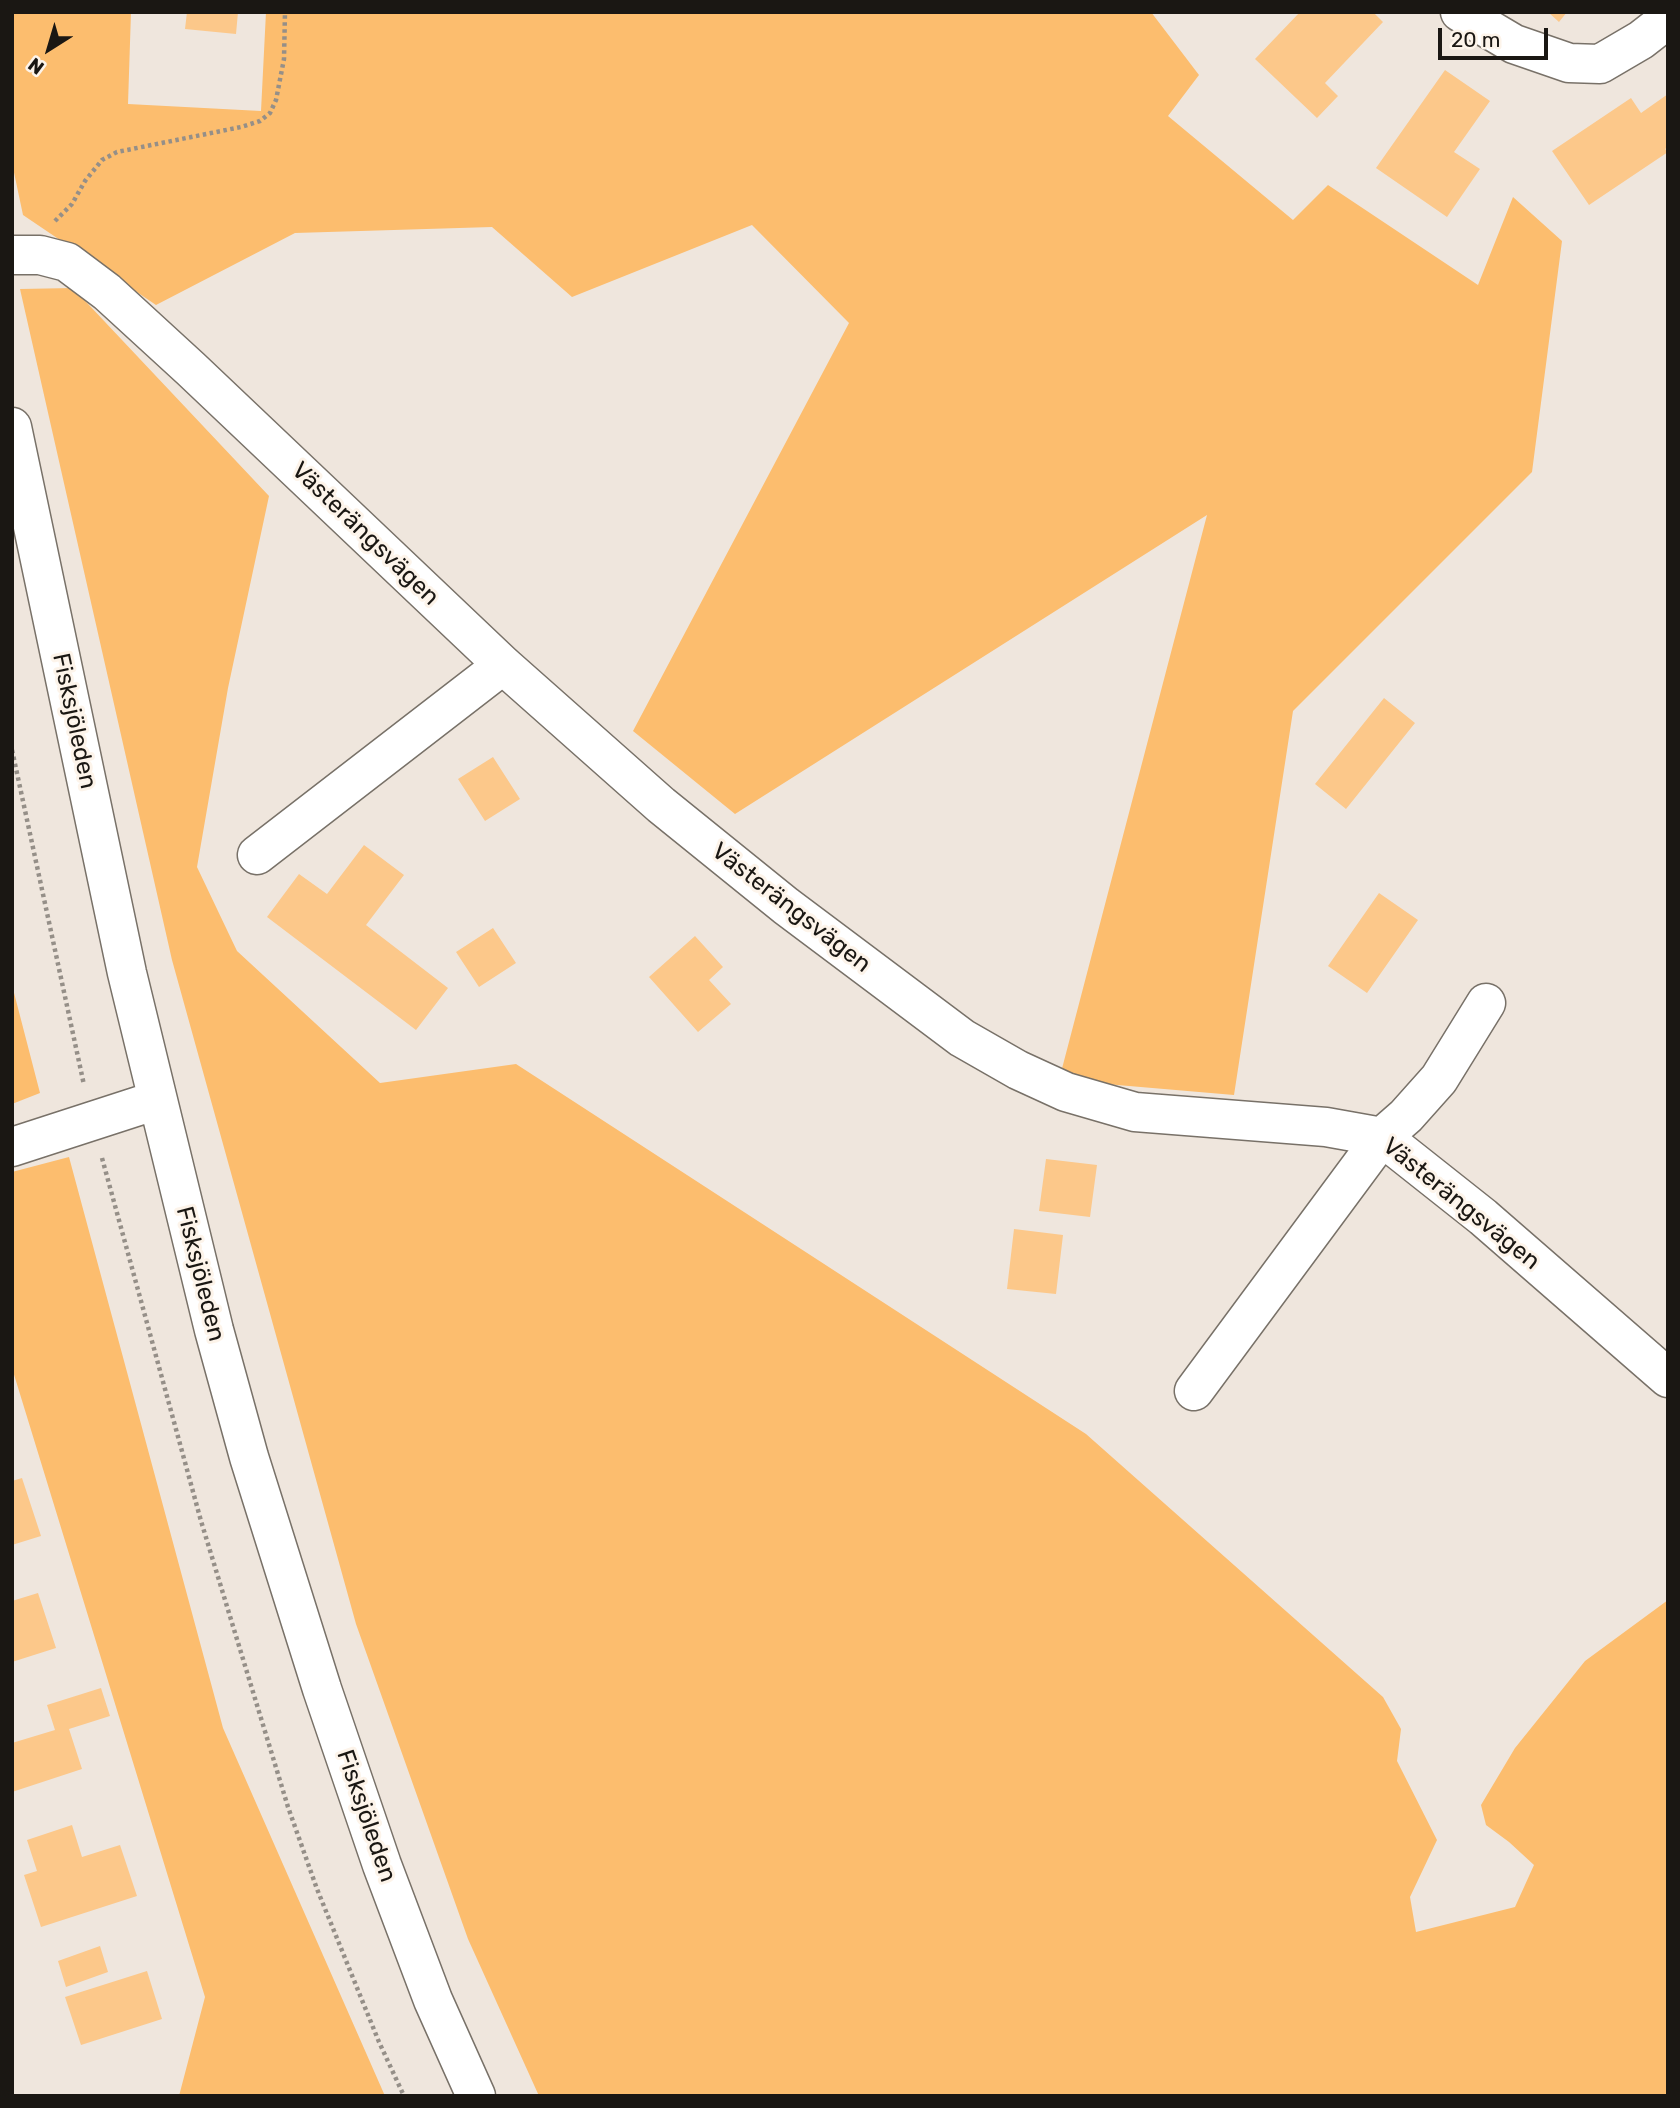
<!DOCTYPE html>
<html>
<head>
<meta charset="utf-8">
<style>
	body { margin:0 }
	#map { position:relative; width:1680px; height:2108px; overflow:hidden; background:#efe6dd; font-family:Rubik,sans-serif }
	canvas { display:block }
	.frame { position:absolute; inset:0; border:14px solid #1a1713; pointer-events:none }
	.north { position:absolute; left:14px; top:14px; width:70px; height:70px; -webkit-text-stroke:5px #fdf4ea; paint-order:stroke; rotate:217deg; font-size:19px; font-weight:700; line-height:28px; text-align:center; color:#1a1713 }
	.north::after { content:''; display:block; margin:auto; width:24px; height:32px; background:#1a1713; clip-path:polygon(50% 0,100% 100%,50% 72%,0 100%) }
	.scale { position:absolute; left:1438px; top:28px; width:110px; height:32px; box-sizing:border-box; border:4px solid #1a1713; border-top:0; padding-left:9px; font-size:21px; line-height:24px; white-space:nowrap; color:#1a1713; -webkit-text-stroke:5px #fdf4ea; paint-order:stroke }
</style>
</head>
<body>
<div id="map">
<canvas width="1680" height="2108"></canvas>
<div class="frame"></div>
<div class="north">N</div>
<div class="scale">20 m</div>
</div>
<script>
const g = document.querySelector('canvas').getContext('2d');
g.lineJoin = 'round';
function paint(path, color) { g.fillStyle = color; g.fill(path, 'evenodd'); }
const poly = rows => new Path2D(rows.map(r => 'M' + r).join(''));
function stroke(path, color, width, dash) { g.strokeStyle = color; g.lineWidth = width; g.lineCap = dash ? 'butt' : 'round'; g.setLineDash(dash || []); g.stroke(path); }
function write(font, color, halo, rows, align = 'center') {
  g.font = font + ' Rubik,sans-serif'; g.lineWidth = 6; g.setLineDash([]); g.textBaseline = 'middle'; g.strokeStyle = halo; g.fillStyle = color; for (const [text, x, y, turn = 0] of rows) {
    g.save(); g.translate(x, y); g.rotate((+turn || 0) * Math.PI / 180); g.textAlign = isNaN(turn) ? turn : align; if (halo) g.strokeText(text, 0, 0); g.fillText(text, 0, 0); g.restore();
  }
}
paint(poly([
	[12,12,131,12,128,104,261,111,266,12,1151,12,1199,75,1168,116,1293,220,1328,185,1478,285,1513,197,1562,241,1532,472,1293,711,1234,1095,1059,1080,1207,515,735,814,633,731,849,323,752,225,572,297,492,227,295,233,156,305,23,215,12,163],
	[73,288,269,496,228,688,197,867,237,951,380,1083,516,1064,1086,1434,1383,1697,1401,1729,1397,1761,1437,1840,1410,1897,1416,1932,1515,1907,1534,1865,1509,1842,1486,1825,1481,1805,1515,1748,1585,1661,1668,1600,1668,2096,539,2096,468,1939,356,1624,172,960,20,289],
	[12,985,40,1093,12,1104],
	[69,1157,223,1728,385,2096,179,2096,205,1997,12,1368,12,1172]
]), '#fcbd6e');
paint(poly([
	[187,12,238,12,236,34,185,29],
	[1300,12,1373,12,1383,22,1325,83,1338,96,1317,118,1255,59],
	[1548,12,1567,12,1559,22],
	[1445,70,1490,101,1454,152,1480,169,1447,217,1376,168],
	[1668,94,1668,147,1665,149,1668,152,1589,205,1552,151,1631,98,1641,113],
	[1384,698,1415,723,1346,809,1315,784],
	[493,757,520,799,485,821,458,779],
	[364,845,404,875,366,925,448,988,416,1030,267,917,299,874,327,894],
	[1379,893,1418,920,1367,993,1328,966],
	[493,928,516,963,479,987,456,952],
	[695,936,723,967,709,980,731,1004,698,1032,649,977],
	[1046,1159,1097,1165,1090,1217,1039,1211],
	[1014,1229,1063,1235,1056,1294,1007,1289],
	[22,1478,41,1536,12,1545,12,1481],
	[38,1593,56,1648,12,1662,12,1601],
	[101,1688,110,1716,69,1729,82,1769,12,1792,12,1743,55,1730,47,1705],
	[72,1825,82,1857,120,1845,137,1896,41,1927,24,1875,37,1871,27,1840],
	[100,1946,108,1972,66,1987,58,1961],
	[147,1971,162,2019,81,2045,65,1997]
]), '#fcc88a');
const minor = poly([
	[1460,12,1514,44,1569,63,1600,64,1641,40,1668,19],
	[12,255,40,255,67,262,107,292,191,369,503,665,661,805,786,906,962,1038,1018,1070,1066,1092,1135,1112,1326,1127,1382,1137,1483,1217,1668,1378],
	[12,427,127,973,214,1330,249,1457,322,1689,382,1865,433,2000,476,2096],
	[257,855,503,665],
	[12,1147,157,1100],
	[1194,1391,1382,1137,1406,1116,1439,1079,1486,1003]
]);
stroke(minor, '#787168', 41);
stroke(poly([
	[55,221,72,204,85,181,102,160,117,152,241,127,260,121,270,113,276,100,284,59,285,12],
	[12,750,84,1085],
	[102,1158,201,1521,288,1807,317,1889,379,2042,404,2096]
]), '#958f88', 4.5, [3.5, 3.5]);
stroke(minor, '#fff', 38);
write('24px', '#1a1713', '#fdf4ea', [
	["Västerängsvägen",365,534,44],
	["Fisksjöleden",74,721,78],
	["Västerängsvägen",791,908,38],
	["Västerängsvägen",1461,1204,39],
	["Fisksjöleden",200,1274,76],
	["Fisksjöleden",366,1816,71]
]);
</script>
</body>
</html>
